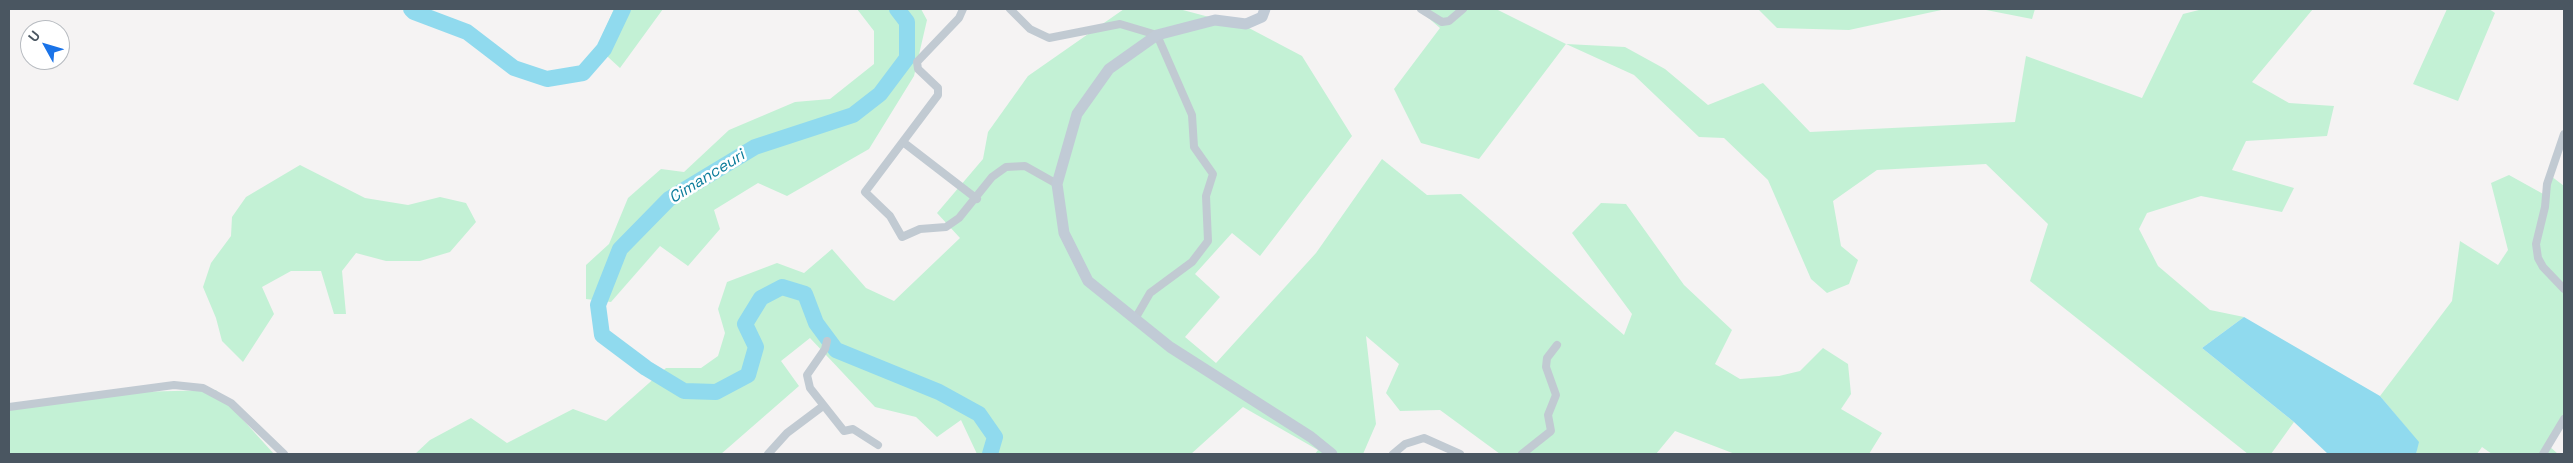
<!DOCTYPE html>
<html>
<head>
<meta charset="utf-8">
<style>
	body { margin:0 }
	#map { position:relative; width:2573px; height:463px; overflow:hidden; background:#f5f3f3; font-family:"Space Grotesk",sans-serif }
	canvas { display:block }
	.frame { position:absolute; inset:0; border:10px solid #4a5661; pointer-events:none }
	.north { position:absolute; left:20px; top:20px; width:50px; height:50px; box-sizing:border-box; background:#fff; border:1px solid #b7bbc0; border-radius:50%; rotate:309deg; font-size:14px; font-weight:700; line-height:20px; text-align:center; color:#4a5661 }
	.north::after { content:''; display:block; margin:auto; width:18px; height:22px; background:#1a73e8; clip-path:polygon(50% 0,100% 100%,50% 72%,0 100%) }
</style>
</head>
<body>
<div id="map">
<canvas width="2573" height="463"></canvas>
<div class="frame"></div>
<div class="north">U</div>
</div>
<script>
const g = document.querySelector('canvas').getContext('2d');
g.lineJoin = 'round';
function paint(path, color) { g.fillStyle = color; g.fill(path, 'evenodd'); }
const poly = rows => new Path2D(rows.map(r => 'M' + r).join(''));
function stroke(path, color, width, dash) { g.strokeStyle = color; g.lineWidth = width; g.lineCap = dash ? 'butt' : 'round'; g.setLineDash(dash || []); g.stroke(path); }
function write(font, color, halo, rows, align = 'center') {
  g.font = font + ' "Space Grotesk",sans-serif'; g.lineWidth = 5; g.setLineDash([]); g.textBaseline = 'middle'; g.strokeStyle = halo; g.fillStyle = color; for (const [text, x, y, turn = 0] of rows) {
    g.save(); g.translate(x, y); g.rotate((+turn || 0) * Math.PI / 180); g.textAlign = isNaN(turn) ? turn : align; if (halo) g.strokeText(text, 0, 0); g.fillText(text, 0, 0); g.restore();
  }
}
paint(poly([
	[614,9,663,9,620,68,597,47],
	[846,9,921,9,927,20,914,76,869,149,787,196,758,183,714,210,720,229,688,266,660,246,611,302,586,299,586,265,609,244,628,198,661,169,684,172,729,130,795,102,830,99,874,64,874,31,857,9],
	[1124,9,1179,9,1247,27,1302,56,1352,136,1260,256,1232,233,1195,274,1220,297,1185,337,1216,363,1316,253,1382,159,1427,195,1461,194,1624,335,1632,314,1572,233,1601,203,1626,204,1684,285,1732,330,1715,364,1740,379,1779,376,1800,371,1823,348,1848,364,1851,394,1841,409,1882,433,1869,454,1735,454,1675,431,1656,454,1500,454,1440,410,1400,411,1386,393,1399,364,1366,336,1376,424,1363,454,1315,454,1318,450,1243,407,1191,454,977,454,961,420,937,437,916,417,875,407,810,338,781,361,799,386,721,454,415,454,430,440,471,418,507,443,573,409,606,421,666,368,701,368,718,356,725,333,718,309,727,282,777,263,804,273,832,249,866,288,894,301,960,238,937,213,983,159,988,132,1028,76],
	[1418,9,1496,9,1566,44,1625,47,1665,69,1708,105,1763,83,1810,132,2015,122,2026,56,2142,98,2183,14,2203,9,2313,9,2252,82,2289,103,2334,106,2327,136,2246,141,2232,170,2294,188,2282,212,2201,196,2147,213,2139,229,2158,266,2210,310,2244,317,2202,348,2294,422,2271,454,2248,454,2030,281,2048,224,1986,164,1877,170,1833,201,1841,246,1858,260,1849,284,1827,293,1811,279,1768,180,1724,138,1699,137,1634,75,1566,44,1479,159,1421,143,1394,89,1440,28],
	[1758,9,1946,9,1849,30,1777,28],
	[1981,9,2035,9,2032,19],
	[2447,9,2489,9,2495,13,2458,101,2413,84],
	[300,165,365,198,408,205,440,197,466,203,476,222,450,252,420,261,386,261,356,253,342,271,346,314,334,314,321,271,291,271,262,287,274,314,243,362,222,341,216,318,203,287,211,263,231,236,232,217,246,197],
	[2509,175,2545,195,2551,176,2564,186,2564,422,2548,445,2558,454,2492,454,2482,447,2477,454,2416,454,2418,442,2380,396,2452,301,2460,241,2498,265,2508,250,2491,183],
	[216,390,274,454,9,454,9,405,133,392]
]), '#c3f1d5');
paint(poly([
	[2244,317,2380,396,2419,442,2416,454,2328,454,2294,422,2202,348]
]), '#90daee');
stroke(poly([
	[411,9,414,12,467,32,514,68,547,79,583,73,604,49,623,9],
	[897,9,907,22,907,58,880,94,853,115,755,147,669,199,620,249,598,305,602,335,646,368,684,391,716,392,748,375,756,347,745,324,761,298,782,287,805,294,816,323,836,350,939,392,979,414,995,437,990,454]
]), '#90daee', 16);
stroke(poly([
	[963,9,959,18,917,62,918,69,938,88,938,95,865,192,890,216,902,237,920,229,946,227,959,218,992,177,1006,167,1025,166,1057,184],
	[1010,9,1030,29,1049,38,1120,24,1157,35,1192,115,1194,147,1213,174,1206,196,1208,241,1192,262,1150,293,1135,319],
	[1421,9,1442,22,1449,21,1463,9],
	[2564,134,2547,184,2545,207,2536,244,2538,258,2543,267,2564,289],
	[903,142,977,199],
	[827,341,825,349,807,375,810,388,844,431,853,429,878,445],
	[9,407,174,385,203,388,231,403,284,454],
	[768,454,787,433,823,406],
	[1393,454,1405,444,1424,438,1460,454],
	[1522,454,1551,431,1548,415,1556,395,1546,367,1547,358,1557,345],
	[2543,454,2564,419]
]), '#c1cad2', 8);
stroke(poly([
	[1265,9,1262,17,1246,24,1215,20,1157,35,1109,69,1077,114,1057,184,1064,233,1088,281,1170,347,1311,437,1332,454]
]), '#c1cbd6', 11);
write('italic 16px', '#0c7c9b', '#fff', [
	["Cimanceuri",707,177,-32]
]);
</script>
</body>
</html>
